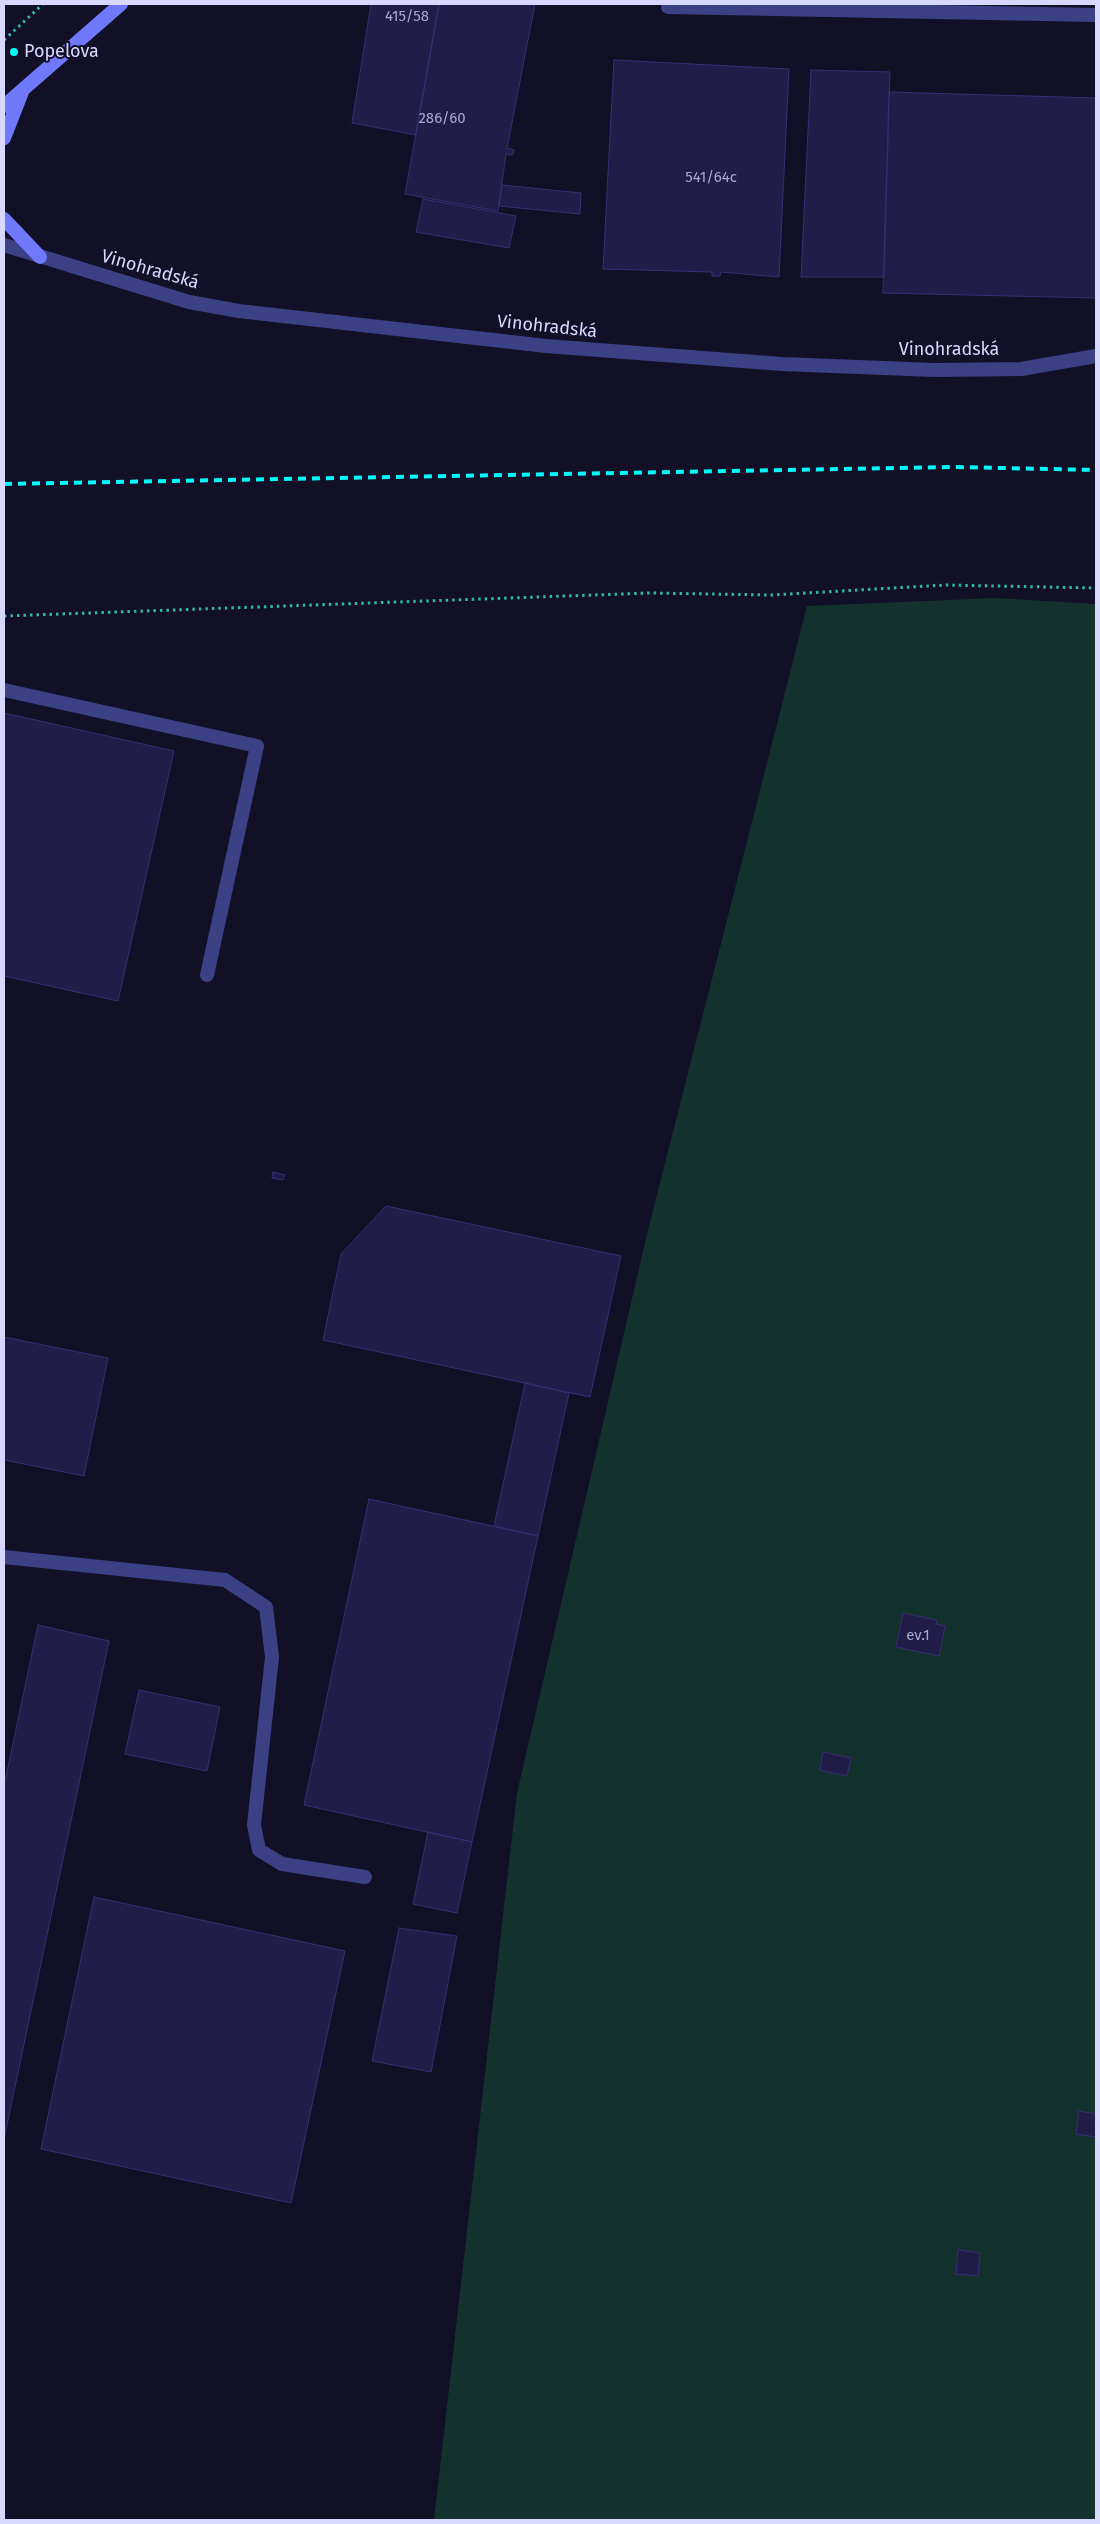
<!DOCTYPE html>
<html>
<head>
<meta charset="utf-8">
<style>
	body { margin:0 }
	#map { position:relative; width:1100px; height:2524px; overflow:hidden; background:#121027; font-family:"Fira Sans",sans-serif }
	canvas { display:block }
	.frame { position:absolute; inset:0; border:5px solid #d8d7fe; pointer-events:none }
</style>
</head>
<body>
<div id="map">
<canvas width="1100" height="2524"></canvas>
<div class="frame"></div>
</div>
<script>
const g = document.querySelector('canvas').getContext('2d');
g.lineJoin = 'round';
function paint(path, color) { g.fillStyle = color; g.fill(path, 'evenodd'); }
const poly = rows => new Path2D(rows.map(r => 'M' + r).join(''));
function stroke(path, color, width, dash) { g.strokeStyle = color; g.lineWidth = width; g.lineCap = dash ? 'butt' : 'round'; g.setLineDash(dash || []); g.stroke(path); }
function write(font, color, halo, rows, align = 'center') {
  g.font = font + ' "Fira Sans",sans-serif'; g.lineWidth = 4; g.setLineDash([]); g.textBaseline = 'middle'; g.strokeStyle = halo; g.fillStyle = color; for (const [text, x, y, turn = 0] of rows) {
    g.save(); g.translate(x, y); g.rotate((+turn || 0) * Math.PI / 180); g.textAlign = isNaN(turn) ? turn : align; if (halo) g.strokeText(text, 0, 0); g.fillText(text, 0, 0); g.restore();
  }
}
paint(poly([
	[995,598,1096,604,1096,2520,434,2520,517,1793,648,1230,807,606]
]), '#13312d');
const building = poly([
	[371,4,439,4,416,135,352,123,371,4],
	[439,4,535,4,507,148,514,150,513,155,506,154,498,211,405,194,439,4],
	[614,60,789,69,779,277,721,272,720,276,712,276,712,272,603,269,614,60],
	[811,70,890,72,884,277,801,277,811,70],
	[889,92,1096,98,1096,298,883,293,889,92],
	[502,185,581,193,580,214,499,206,502,185],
	[423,199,516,216,509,248,416,232,423,199],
	[4,713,174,751,118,1001,4,976,4,713],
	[273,1172,285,1175,283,1180,272,1178,273,1172],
	[386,1206,621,1256,590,1397,323,1340,341,1254,386,1206],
	[4,1337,108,1358,84,1476,4,1460,4,1337],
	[525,1383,569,1393,538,1536,494,1526,525,1383],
	[369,1499,538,1536,472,1842,304,1805,369,1499],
	[903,1613,937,1620,936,1624,945,1626,939,1656,896,1647,903,1613],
	[38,1625,109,1641,4,2139,4,1786,38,1625],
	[139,1690,220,1707,207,1771,125,1754,139,1690],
	[823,1752,851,1758,847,1776,820,1770,823,1752],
	[428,1832,472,1842,457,1913,413,1904,428,1832],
	[94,1897,345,1951,291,2203,41,2149,94,1897],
	[399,1928,457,1936,431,2072,372,2061,399,1928],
	[1079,2111,1096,2114,1096,2137,1076,2134,1079,2111],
	[958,2250,980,2253,978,2276,956,2274,958,2250]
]);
paint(building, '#211c48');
stroke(building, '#362f73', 1);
stroke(poly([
	[4,40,43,4],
	[4,616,650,593,771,595,946,585,1096,588]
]), '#32b7a4', 3, [2.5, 4]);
stroke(poly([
	[4,690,257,746,207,975],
	[4,1557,225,1580,266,1607,272,1657,254,1825,259,1850,282,1864,365,1877]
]), '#3c4085', 14);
stroke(poly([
	[668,7,1096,15],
	[4,245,189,302,239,311,546,346,782,364,934,370,1021,369,1096,356]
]), '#3c4085', 14);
stroke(poly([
	[4,106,121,4],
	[4,138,22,92],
	[4,219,40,257]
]), '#7079fc', 14);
stroke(poly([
	[4,484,955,467,1096,470]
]), '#07f8fa', 4, [8, 6]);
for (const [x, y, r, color] of [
	[14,52,5,"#07f8fa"]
]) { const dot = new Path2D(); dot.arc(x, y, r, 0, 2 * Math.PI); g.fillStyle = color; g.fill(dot); stroke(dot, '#121027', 2); }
write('15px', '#aaa8d0', null, [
	["415/58",407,17],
	["286/60",442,119],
	["541/64c",711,178],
	["ev.1",918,1636]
]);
write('18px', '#d8d7fe', '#121027', [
	["Popelova",24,52]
], 'left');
write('18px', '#d8d7fe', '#121027', [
	["Vinohradská",150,270,16],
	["Vinohradská",547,327,6],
	["Vinohradská",949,350]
]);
</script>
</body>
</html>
